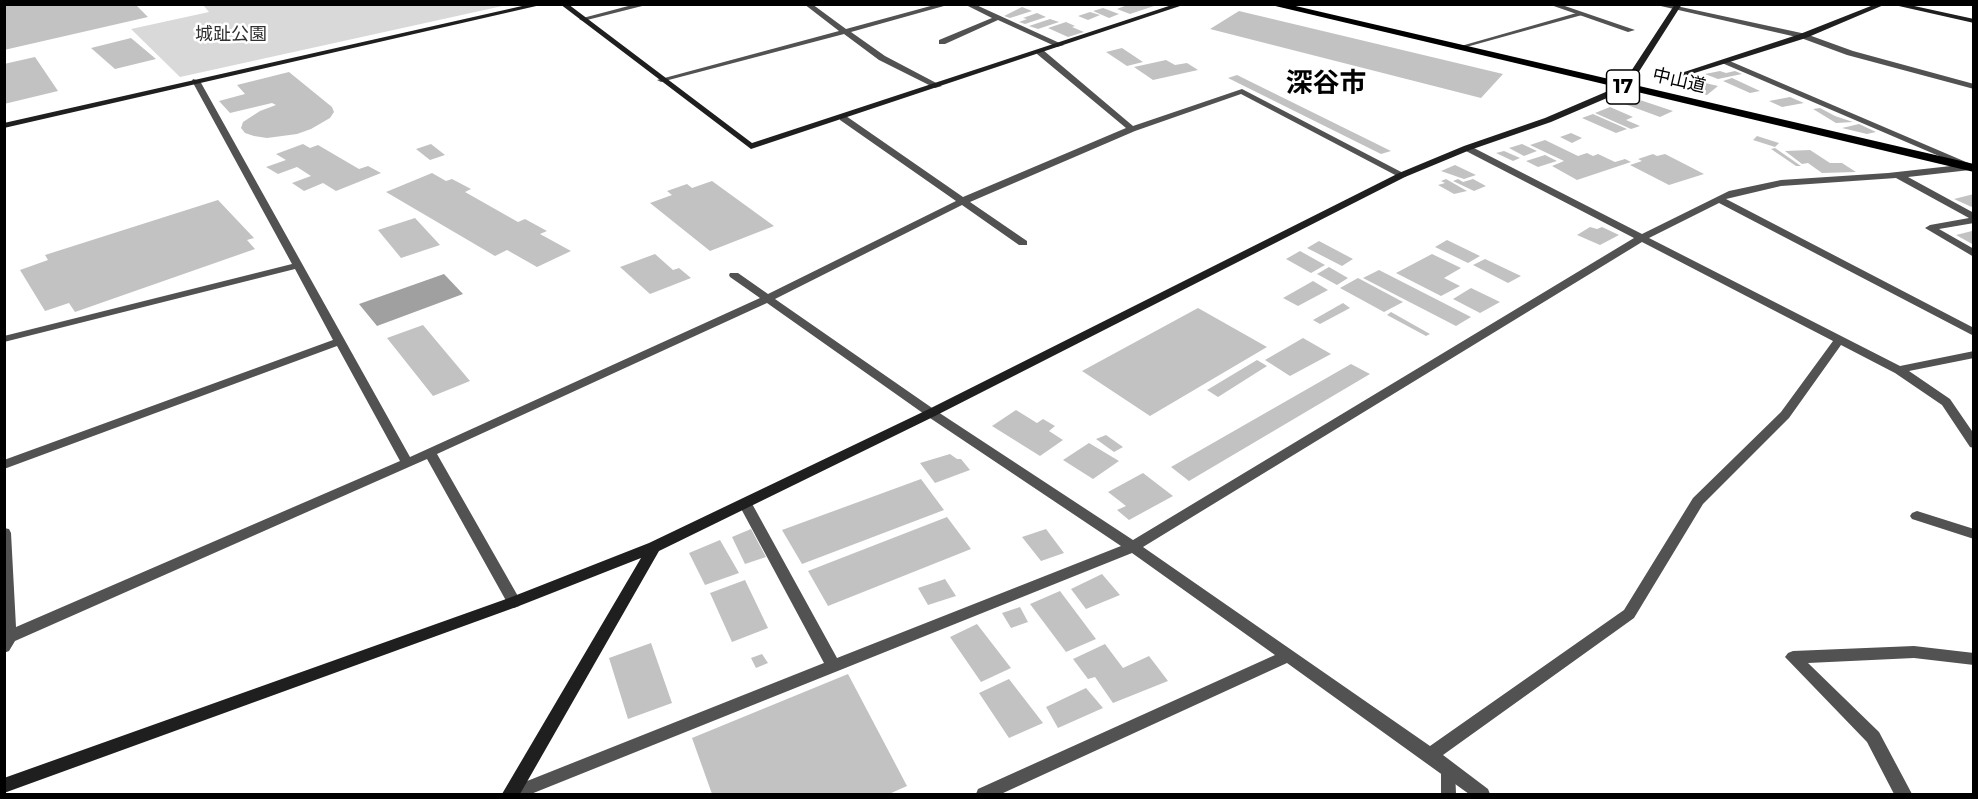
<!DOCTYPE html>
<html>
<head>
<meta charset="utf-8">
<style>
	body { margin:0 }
	#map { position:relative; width:1978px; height:799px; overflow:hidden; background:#fff; font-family:Montserrat,sans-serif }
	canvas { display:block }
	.frame { position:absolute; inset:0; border:6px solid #000; pointer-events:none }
</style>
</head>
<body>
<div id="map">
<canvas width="1978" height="799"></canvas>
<div class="frame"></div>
</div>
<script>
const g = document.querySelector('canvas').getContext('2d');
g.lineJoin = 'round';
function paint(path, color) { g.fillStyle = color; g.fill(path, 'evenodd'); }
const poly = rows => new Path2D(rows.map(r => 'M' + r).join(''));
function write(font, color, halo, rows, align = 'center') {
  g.font = font + ' Montserrat,"Noto Sans JP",sans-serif'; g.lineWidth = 5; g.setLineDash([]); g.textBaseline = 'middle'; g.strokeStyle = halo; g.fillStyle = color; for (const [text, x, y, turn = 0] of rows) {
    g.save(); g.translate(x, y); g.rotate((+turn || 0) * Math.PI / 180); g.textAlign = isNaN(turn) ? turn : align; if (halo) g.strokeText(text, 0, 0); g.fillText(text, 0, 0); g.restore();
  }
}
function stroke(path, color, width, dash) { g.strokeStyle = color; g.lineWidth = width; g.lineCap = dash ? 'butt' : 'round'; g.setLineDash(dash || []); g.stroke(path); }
paint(poly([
	[203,5,507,5,180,77,131,29,209,12]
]), '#d9d9d9');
paint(poly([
	[444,274,463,294,377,326,359,304]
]), '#a0a0a0');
paint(poly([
	[4,4,135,4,148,17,4,50],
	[1130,4,1149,4,1154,6,1130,14,1117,9],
	[1022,7,1032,11,1010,18,1004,16],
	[1103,8,1119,14,1109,18,1093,11],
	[1239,11,1503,74,1481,98,1210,29],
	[1090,12,1100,15,1088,20,1078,16],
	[1037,13,1046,17,1025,24,1019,22,1027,19,1023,18],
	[1050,19,1059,22,1038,29,1029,26],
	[1066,22,1075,26,1072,27,1084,32,1068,37,1048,28],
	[131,38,156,59,115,69,91,48],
	[1122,48,1143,62,1127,66,1106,52],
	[35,57,58,91,4,104,4,64],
	[1166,60,1175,65,1187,63,1198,70,1153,80,1134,67],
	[1720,71,1726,73,1735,71,1742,74,1718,79,1705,74],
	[289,72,332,107,334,112,330,118,311,129,297,134,267,138,254,136,245,133,241,128,243,122,260,111,276,105,272,103,230,113,219,101,245,94,237,85],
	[1237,75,1391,151,1381,154,1228,78],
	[1732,78,1760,91,1750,93,1723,81],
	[1697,81,1718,86,1707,95,1687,90],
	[1790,97,1804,103,1782,107,1769,101],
	[1629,99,1640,100,1673,111,1660,117,1622,103],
	[1610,107,1633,117,1626,120,1640,126,1631,129,1595,113],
	[1820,108,1835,116,1853,122,1836,123,1813,109],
	[1593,114,1627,129,1616,133,1582,118],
	[1859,124,1876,132,1867,134,1842,128],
	[1571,133,1582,138,1572,143,1560,137],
	[1757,136,1779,143,1775,147,1753,140],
	[1545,140,1578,156,1587,153,1593,156,1598,154,1615,162,1625,159,1631,162,1577,180,1552,166,1564,161,1530,145],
	[303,144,310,148,318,145,359,169,368,166,381,173,336,191,323,183,304,191,292,183,311,176,297,167,278,174,266,167,286,160,276,154],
	[431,144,445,155,430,160,416,149],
	[1522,144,1537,151,1524,156,1509,148],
	[1775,148,1801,166,1796,166,1771,149],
	[1810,150,1830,163,1842,163,1856,172,1822,173,1808,163,1802,164,1785,151],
	[1504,151,1520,158,1513,161,1496,153],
	[1653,154,1657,156,1665,154,1704,174,1669,185,1630,165,1642,161,1638,159],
	[1545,155,1557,161,1538,167,1526,161],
	[1455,165,1476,175,1464,179,1441,171],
	[432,173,446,181,452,179,471,189,465,192,518,222,525,219,547,231,540,234,571,251,537,267,507,250,495,256,386,192],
	[1446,179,1467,191,1454,194,1438,185,1445,183,1441,181],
	[1458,179,1463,182,1473,179,1486,186,1474,191,1453,181],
	[712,181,774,226,710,251,650,203,672,195,667,191,687,184,692,188],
	[1974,194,1974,208,1954,199],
	[218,200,254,238,247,240,255,249,75,312,69,303,45,311,20,270,48,260,45,255],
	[415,218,440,245,401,258,378,230],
	[1590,227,1597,229,1602,227,1619,235,1600,245,1577,235],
	[1972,231,1974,245,1956,235],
	[1447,240,1480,256,1468,263,1435,247],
	[1319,241,1353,259,1342,266,1307,248],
	[1300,251,1325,265,1311,273,1286,259],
	[655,254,673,270,679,268,691,278,650,294,620,267],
	[1432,254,1461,268,1444,278,1460,286,1441,296,1396,273],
	[1485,259,1521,276,1508,283,1473,265],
	[1329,267,1348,278,1337,285,1317,274],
	[1379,270,1471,317,1456,326,1363,278],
	[1358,278,1403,302,1384,312,1340,288],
	[1313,281,1328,290,1298,306,1283,298],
	[1471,288,1500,302,1480,313,1453,299],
	[1343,303,1350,308,1320,324,1313,320],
	[1198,308,1267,347,1150,416,1082,371],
	[1391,312,1430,334,1426,336,1387,315],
	[423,325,470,381,433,396,387,338],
	[1303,338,1331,354,1290,376,1265,360],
	[1257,360,1267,366,1218,397,1207,390],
	[1351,364,1370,374,1189,481,1171,467],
	[1016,410,1037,423,1043,419,1055,426,1049,431,1063,440,1040,456,992,426],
	[1106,435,1123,447,1114,452,1096,439],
	[1089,443,1119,461,1093,479,1063,460],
	[950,454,957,459,961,459,970,470,935,483,920,463],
	[1143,473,1173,496,1129,520,1117,510,1126,506,1108,492],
	[921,479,944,510,802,564,782,530],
	[947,517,971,549,828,606,808,571],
	[751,529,766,557,745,564,732,537],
	[1046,529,1064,553,1041,561,1022,537],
	[720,540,739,573,705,585,689,553],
	[1102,574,1120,595,1086,609,1071,589],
	[945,579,956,596,928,605,918,588],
	[745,580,768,628,732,642,710,593],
	[1060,591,1096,639,1066,652,1030,604],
	[1020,607,1028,622,1011,628,1002,613],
	[977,624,1011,668,981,682,950,637],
	[651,643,672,703,628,719,609,658],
	[1105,644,1123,668,1149,656,1168,681,1113,703,1095,677,1088,679,1073,659],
	[762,654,768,663,756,668,751,658],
	[848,674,907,786,889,794,712,794,692,738],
	[1009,679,1043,723,1009,738,979,693],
	[1086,688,1103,708,1058,728,1046,707]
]), '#c2c2c2');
paint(poly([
	[1580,12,1583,14,1582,15,1459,49,1454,48,1580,12],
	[1448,762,1453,764,1455,769,1456,794,1441,794,1441,769,1443,764,1448,762]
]), '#525252');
paint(poly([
	[636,4,650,4,583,21,579,19,636,4],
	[804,4,812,4,846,29,938,4,951,4,851,32,885,56,942,86,935,88,879,60,844,34,661,82,657,80,839,31,804,4],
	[964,4,974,4,1064,45,1057,47,998,20,945,44,939,44,939,40,992,18,964,4],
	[1548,4,1559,4,1635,30,1628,32,1548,4],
	[1652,4,1667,4,1806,34,1853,51,1974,84,1974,89,1847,55,1801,38,1652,4],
	[1037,50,1043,50,1133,126,1242,89,1407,175,1405,177,1399,177,1241,94,1135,131,970,202,1027,241,1027,245,1019,245,962,205,775,299,935,410,1133,540,1634,238,1464,150,1464,146,1470,146,1642,234,1729,191,1781,180,1888,173,1960,165,1722,63,1721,61,1725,59,1973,165,1974,168,1970,170,1908,177,1974,213,1974,223,1939,229,1974,249,1974,257,1925,228,1930,225,1969,218,1896,178,1781,186,1726,199,1974,328,1974,336,1719,203,1649,238,1900,366,1974,351,1974,358,1909,371,1950,399,1974,434,1974,448,1970,447,1942,405,1895,373,1841,345,1789,418,1703,504,1634,618,1443,755,1488,789,1490,794,1469,794,1287,663,1001,794,976,794,978,789,1275,655,1132,553,531,794,505,794,507,789,824,663,738,503,740,500,750,500,837,658,1121,546,927,416,767,303,437,454,519,598,521,602,519,606,514,608,509,606,427,459,15,641,9,651,4,653,4,528,9,529,11,533,16,627,400,461,337,346,4,469,4,460,333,340,295,269,4,342,4,336,292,264,192,81,193,79,200,81,410,457,760,298,730,277,729,275,730,273,738,273,768,294,956,201,840,120,840,116,846,116,963,197,1126,128,1037,54,1037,50],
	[1642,242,1833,341,1781,412,1693,498,1624,610,1430,746,1143,547,1642,242],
	[1917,511,1974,529,1974,539,1912,519,1910,516,1912,513,1917,511],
	[1914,646,1974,653,1974,665,1914,658,1808,663,1879,732,1912,794,1894,794,1867,742,1785,657,1788,653,1793,651,1914,646]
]), '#525252');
paint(poly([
	[531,4,545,4,4,128,4,123,531,4],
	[560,4,568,4,752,143,1175,4,1186,4,751,149,560,4],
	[1675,4,1682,4,1628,89,1551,122,1470,150,1405,177,935,416,659,551,520,794,502,794,641,558,519,606,4,793,4,778,509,598,649,543,927,410,1399,173,1464,146,1545,118,1622,85,1675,4],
	[1876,4,1886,4,1806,38,1685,76,1678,74,1800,34,1876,4],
	[1890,4,1905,4,1974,19,1974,23,1890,4]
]), '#1f1f1f');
paint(poly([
	[1267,4,1287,4,1974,164,1974,172,1267,4]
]), '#000');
write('18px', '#303030', '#fff', [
	["城趾公園",231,35]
]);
write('18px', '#000', '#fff', [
	["中山道",1679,81,13]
]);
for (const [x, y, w] of [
	[1623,87,33]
]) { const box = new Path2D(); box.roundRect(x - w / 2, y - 17, w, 34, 4.5); g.fillStyle = '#fff'; g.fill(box); stroke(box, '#000', 1.5); }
write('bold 20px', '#000', null, [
	["17",1623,87]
]);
write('bold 27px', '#000', '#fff', [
	["深谷市",1326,84]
]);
</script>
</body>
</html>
